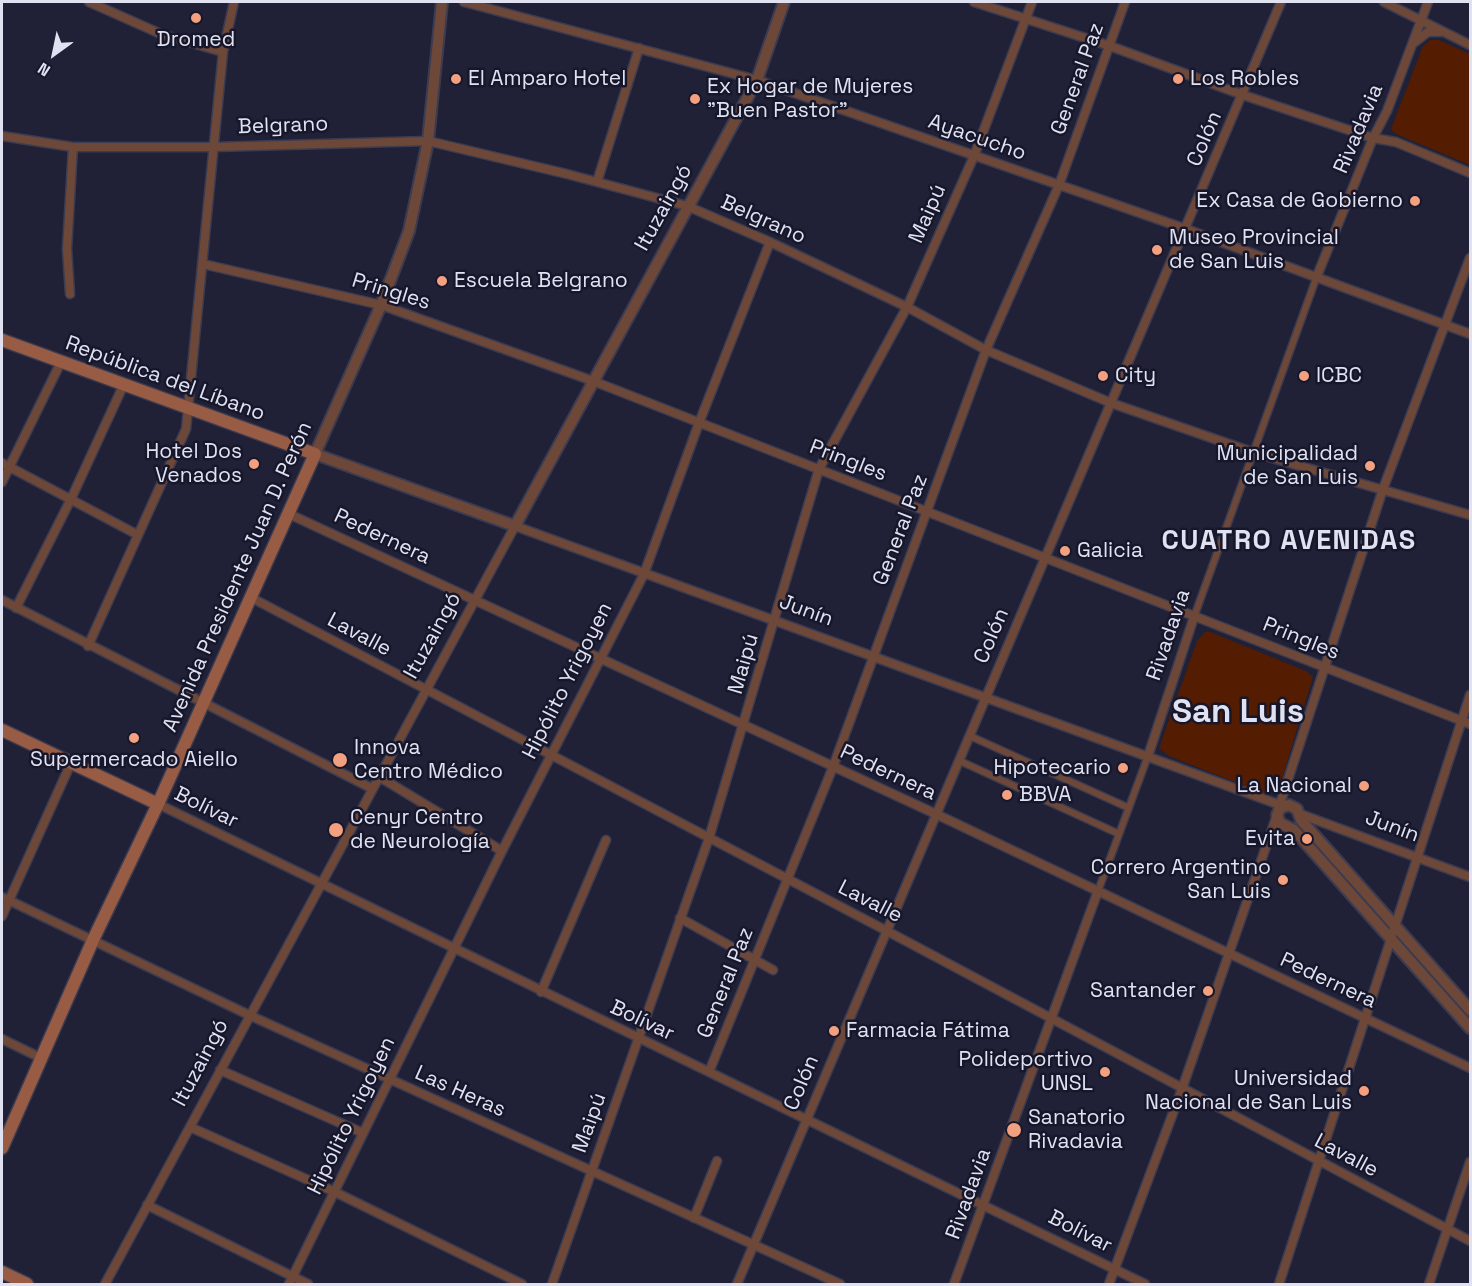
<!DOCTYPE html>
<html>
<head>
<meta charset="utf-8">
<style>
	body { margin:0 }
	#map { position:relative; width:1472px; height:1286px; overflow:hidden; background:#202037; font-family:"Space Grotesk",sans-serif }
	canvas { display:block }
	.frame { position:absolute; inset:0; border:3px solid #e1e2f1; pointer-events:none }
	.north { position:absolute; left:24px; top:24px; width:60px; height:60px; -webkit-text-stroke:4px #17172c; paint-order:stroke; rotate:213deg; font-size:16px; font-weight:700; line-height:24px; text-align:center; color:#e1e2f1 }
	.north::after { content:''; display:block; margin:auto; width:21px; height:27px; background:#e1e2f1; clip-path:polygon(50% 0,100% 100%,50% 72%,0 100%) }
</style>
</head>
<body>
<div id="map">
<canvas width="1472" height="1286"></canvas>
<div class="frame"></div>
<div class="north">N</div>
</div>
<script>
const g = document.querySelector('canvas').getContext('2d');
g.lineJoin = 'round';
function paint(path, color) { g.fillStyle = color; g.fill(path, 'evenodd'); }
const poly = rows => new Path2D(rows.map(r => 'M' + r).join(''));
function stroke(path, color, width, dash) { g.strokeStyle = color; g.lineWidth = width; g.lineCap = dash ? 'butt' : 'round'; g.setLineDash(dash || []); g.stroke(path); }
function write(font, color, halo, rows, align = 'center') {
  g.font = font + ' "Space Grotesk",sans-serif'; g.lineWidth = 5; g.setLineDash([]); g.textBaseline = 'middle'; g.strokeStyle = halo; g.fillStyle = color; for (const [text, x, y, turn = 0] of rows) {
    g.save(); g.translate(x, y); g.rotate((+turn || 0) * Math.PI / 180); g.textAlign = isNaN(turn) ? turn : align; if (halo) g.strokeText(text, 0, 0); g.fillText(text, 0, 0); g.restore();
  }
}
paint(poly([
	[1430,40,1439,40,1470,54,1470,165,1396,134,1391,129,1423,46],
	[1205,632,1210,632,1306,671,1313,677,1280,785,1273,794,1265,794,1169,756,1159,748,1197,641]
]), '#541c00');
const pedestrian = poly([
	[1194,617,1317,276],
	[970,736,1129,808],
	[960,761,1119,834],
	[1098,891,1148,756]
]);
const minor = poly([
	[89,2,161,34,223,52],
	[464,2,757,80,1186,229,1470,334],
	[974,2,1110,46,1243,95,1373,138,1396,142,1470,173],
	[1384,2,1470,45],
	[1415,42,1428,32,1440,32],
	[2,136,73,147,214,147,428,141,567,174,687,206,770,242,907,307,986,350,1111,403,1255,453,1470,515],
	[597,182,639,48],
	[203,264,381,305,593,381,1470,724],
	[1317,276,1373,138,1387,111,1428,2],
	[70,294,67,249,73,147],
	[2,463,138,535],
	[2,482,61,362],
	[289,514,938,815,1470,1068],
	[250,597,887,931,1470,1241],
	[2,600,371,788],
	[16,608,71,499,124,384],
	[88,646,186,429,223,52,234,2],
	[1148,756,1194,617],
	[378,776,502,851],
	[158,804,1145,1284],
	[1278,810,1383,489,1470,258],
	[1300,814,1470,877],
	[2,897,249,1015,840,1284],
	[2,916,71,763],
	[680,918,773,970],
	[541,992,606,840],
	[2,1039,41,1058],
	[220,1070,363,1133],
	[709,1072,833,767,986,350,1059,185,1125,2],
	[190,1127,335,1192,522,1284],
	[147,1205,308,1284],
	[694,1218,717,1161],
	[105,1284,515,526,1283,806],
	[289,1284,502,851,644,574,699,423,770,242],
	[552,1284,709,838,819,469,907,307,974,156,1032,2],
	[737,1284,1281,2],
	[954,1284,1098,891],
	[1109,1284,1182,1089,1277,815],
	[1279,1284,1470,695],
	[1429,1284,1470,1162]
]);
const tertiary = poly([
	[442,2,428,141,409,231,381,305,315,454,515,526,757,80,784,2],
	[1470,1010,1301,820,1297,809,1289,805,1280,808,1277,815,1280,823,1294,830,1470,1028]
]);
const secondary = poly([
	[2,340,315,454,158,804,93,940,2,1148],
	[2,730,158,804],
	[2,1272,27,1284]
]);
stroke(pedestrian, '#3b3b51', 9);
stroke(minor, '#3b3b51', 11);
stroke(tertiary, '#3b3b51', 14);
stroke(secondary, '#3b3b51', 15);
stroke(pedestrian, '#6d4839', 6);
stroke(minor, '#6d4839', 8);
stroke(tertiary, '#6d4839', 10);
stroke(secondary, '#975c43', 12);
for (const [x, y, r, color] of [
	[196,18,6,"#f2a07f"],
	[456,79,6,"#f2a07f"],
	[1178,79,6,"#f2a07f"],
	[695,99,6,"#f2a07f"],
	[1415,201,6,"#f2a07f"],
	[1157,250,6,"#f2a07f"],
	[442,281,6,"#f2a07f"],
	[1103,376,6,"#f2a07f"],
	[1304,376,6,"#f2a07f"],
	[254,464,6,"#f2a07f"],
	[1370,466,6,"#f2a07f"],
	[1065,551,6,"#f2a07f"],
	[134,738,6,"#f2a07f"],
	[340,760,8,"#f2a07f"],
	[1123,768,6,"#f2a07f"],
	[1364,786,6,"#f2a07f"],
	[1007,795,6,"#f2a07f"],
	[336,830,8,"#f2a07f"],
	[1307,839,6,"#f2a07f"],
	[1283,880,6,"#f2a07f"],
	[1208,991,6,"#f2a07f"],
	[834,1031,6,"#f2a07f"],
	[1105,1072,6,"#f2a07f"],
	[1364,1091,6,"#f2a07f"],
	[1014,1130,8,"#f2a07f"]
]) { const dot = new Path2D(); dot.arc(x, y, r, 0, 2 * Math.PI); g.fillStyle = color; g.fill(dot); stroke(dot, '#17172c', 2); }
write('21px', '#e1e2f1', '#17172c', [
	["Dromed",196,40,"center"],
	["El Amparo Hotel",468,79],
	["Los Robles",1190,79],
	["Ex Hogar de Mujeres",707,87],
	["\"Buen Pastor\"",707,111],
	["Ex Casa de Gobierno",1403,201,"right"],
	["Museo Provincial",1169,238],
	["de San Luis",1169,262],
	["Escuela Belgrano",454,281],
	["City",1115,376],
	["ICBC",1316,376],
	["Hotel Dos",242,452,"right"],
	["Venados",242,476,"right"],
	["Municipalidad",1358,454,"right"],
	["de San Luis",1358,478,"right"],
	["Galicia",1077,551],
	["Innova",354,748],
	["Centro Médico",354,772],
	["Supermercado Aiello",134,760,"center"],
	["Hipotecario",1111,768,"right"],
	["La Nacional",1352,786,"right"],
	["BBVA",1019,795],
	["Cenyr Centro",350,818],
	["de Neurología",350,842],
	["Evita",1295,839,"right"],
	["Correro Argentino",1271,868,"right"],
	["San Luis",1271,892,"right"],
	["Santander",1196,991,"right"],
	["Farmacia Fátima",846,1031],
	["Polideportivo",1093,1060,"right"],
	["UNSL",1093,1084,"right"],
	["Universidad",1352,1079,"right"],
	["Nacional de San Luis",1352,1103,"right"],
	["Sanatorio",1028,1118],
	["Rivadavia",1028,1142]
], 'left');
write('21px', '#e1e2f1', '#17172c', [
	["General Paz",1078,79,-70],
	["Belgrano",283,126,-2],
	["Rivadavia",1359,129,-67],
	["Ayacucho",977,138,19],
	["Colón",1205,139,-67],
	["Ituzaingó",664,208,-61],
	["Maipú",928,214,-66],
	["Belgrano",763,220,24],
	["Pringles",391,292,17],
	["República del Líbano",165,379,20],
	["Pringles",848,461,21],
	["General Paz",901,530,-69],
	["Pedernera",382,537,25],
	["Avenida Presidente Juan D. Perón",238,577,-66],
	["Junín",806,611,20],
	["Lavalle",359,635,28],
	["Rivadavia",1169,635,-71],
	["Ituzaingó",433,636,-61],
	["Colón",992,636,-67],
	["Pringles",1301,639,22],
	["Maipú",744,664,-74],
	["Hipólito Yrigoyen",568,681,-63],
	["Pedernera",888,773,25],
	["Bolívar",206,808,26],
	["Junín",1392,827,20],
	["Lavalle",870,902,27],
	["Pedernera",1328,981,25],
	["General Paz",726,983,-68],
	["Bolívar",642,1021,25],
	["Ituzaingó",201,1063,-62],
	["Colón",802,1083,-67],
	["Las Heras",460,1092,24],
	["Hipólito Yrigoyen",352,1116,-64],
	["Maipú",590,1123,-70],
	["Lavalle",1346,1156,28],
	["Rivadavia",969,1194,-70],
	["Bolívar",1080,1232,27]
]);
g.letterSpacing = '1.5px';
write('bold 27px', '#e1e2f1', '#17172c', [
	["CUATRO AVENIDAS",1289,542]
]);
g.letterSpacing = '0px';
write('bold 33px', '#e1e2f1', '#17172c', [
	["San Luis",1238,713]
]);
</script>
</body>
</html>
